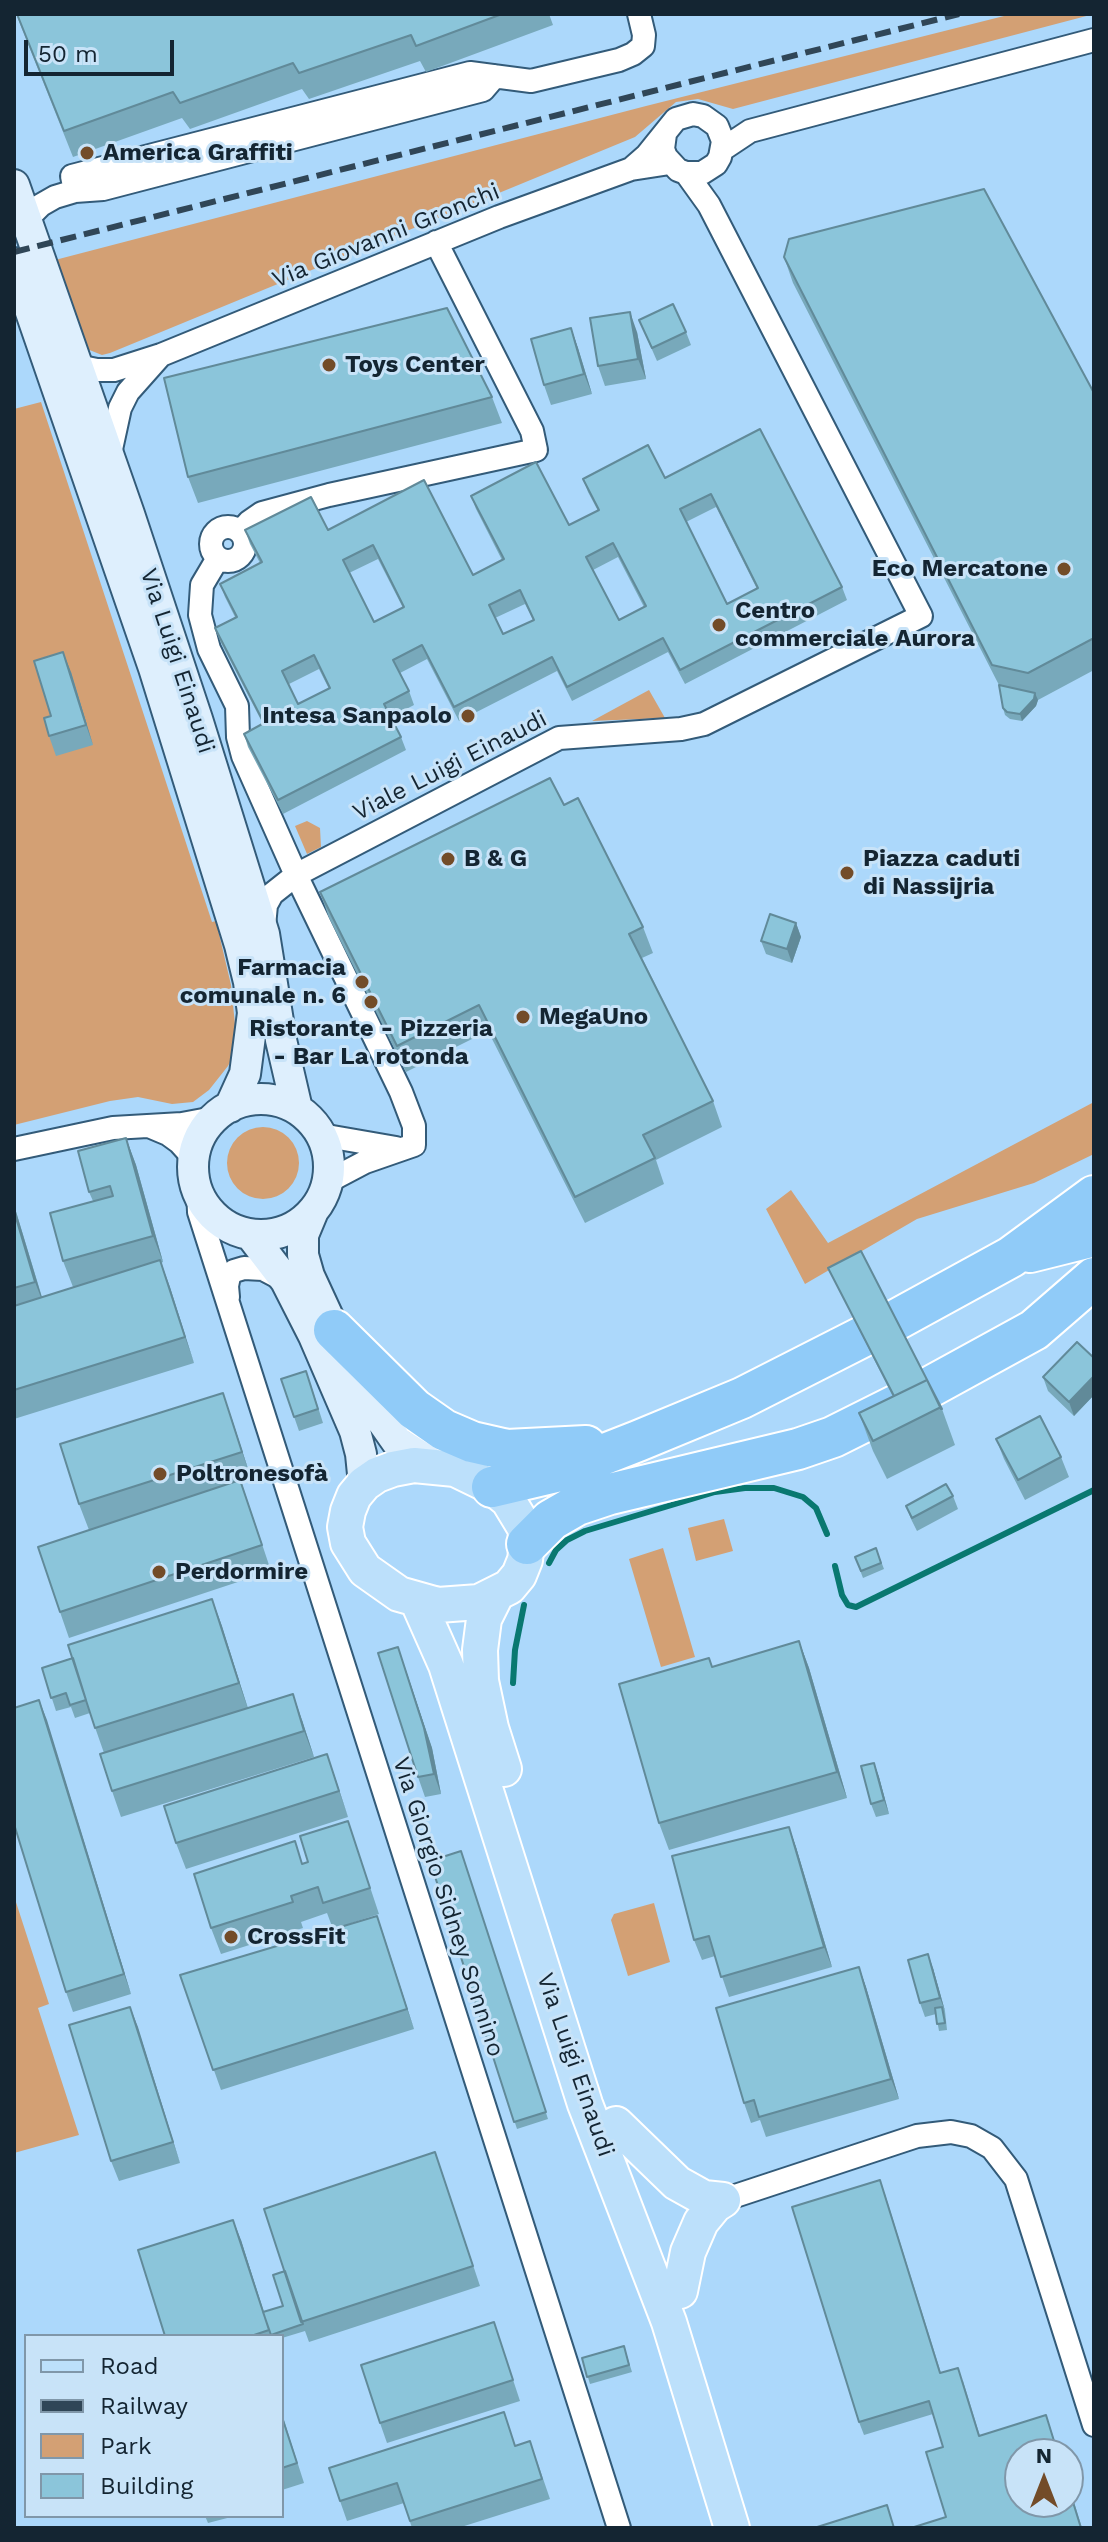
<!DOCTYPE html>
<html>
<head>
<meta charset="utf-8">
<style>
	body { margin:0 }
	#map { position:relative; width:1108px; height:2542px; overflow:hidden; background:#acd8fb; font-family:"Work Sans",sans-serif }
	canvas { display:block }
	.frame { position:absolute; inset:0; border:16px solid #142532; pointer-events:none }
	.legend { position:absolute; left:24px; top:2334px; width:260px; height:184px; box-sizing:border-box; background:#c8e3f8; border:2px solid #8097a9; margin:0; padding:10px 14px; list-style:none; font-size:24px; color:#142532 }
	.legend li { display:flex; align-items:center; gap:16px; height:40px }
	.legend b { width:40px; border:2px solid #8097a9 }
	.north { position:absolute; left:1004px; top:2438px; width:80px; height:80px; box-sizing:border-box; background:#c8e3f8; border:2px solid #8097a9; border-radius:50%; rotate:0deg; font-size:22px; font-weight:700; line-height:32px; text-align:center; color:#142532 }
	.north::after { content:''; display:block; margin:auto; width:28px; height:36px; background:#734c29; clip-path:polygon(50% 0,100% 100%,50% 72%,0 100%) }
	.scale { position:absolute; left:24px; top:40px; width:150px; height:36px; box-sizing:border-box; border:4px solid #142532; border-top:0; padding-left:10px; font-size:24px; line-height:28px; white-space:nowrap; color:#142532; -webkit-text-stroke:6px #c8e3f8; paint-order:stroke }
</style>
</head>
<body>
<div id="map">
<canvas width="1108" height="2542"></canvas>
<div class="frame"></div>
<ul class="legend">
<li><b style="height:10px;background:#bce0fb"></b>Road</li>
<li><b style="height:10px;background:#304657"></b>Railway</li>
<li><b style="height:22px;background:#d3a074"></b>Park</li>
<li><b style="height:22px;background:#8bc5da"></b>Building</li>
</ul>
<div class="north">N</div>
<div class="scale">50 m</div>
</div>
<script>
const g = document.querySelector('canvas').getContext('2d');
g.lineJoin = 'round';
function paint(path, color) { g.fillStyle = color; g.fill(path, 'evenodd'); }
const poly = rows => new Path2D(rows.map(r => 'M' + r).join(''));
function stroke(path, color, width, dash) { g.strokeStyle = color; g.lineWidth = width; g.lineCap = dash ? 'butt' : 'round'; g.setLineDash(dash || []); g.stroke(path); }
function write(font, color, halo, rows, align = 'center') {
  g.font = font + ' "Work Sans",sans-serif'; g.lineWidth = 6; g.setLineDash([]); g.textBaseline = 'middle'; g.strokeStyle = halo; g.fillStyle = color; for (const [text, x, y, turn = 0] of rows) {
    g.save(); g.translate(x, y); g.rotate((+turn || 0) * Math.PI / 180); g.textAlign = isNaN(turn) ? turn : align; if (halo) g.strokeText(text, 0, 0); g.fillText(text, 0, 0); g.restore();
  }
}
paint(poly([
	[1012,14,1094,14,733,109,698,99,676,102,635,137,110,353,102,355,87,349,55,260,646,106],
	[41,402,212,922,216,921,231,985,236,1034,233,1056,228,1066,209,1090,193,1102,172,1104,138,1097,110,1101,14,1125,14,409],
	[649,690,665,718,592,721],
	[307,821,320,828,321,847,307,854,295,826],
	[1094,1102,1094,1154,1034,1183,917,1219,805,1284,766,1209,791,1190,828,1243],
	'227 1163a36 36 0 1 1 72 0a36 36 0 1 1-72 0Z',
	[724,1519,733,1551,696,1561,688,1528],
	[663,1548,695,1657,661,1667,629,1559],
	[14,1896,49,2004,38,2008,79,2135,14,2153],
	[654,1903,670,1962,628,1976,611,1920,614,1914]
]), '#d3a074');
stroke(poly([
	[549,1563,556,1550,567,1540,585,1531,715,1492,745,1488,774,1488,803,1497,816,1508,827,1534],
	[835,1566,842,1595,848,1605,856,1607,1094,1490],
	[513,1683,515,1650,524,1605]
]), '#097870', 6);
const minor = poly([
	[723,149,750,131,1094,40],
	[631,169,647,155,676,119,693,114,703,116,717,126,723,141,720,157,716,164,702,173,686,173,678,170,666,157,663,149,665,134],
	[75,191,103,189,483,90,495,76],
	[26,220,41,205,55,197,75,191,72,176,470,73,531,81,619,60,633,54,643,46,644,35,639,14],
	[77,366,97,370,114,370,161,355,499,217,631,169,670,163],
	[110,454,120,408,128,392,160,356],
	'211 544a17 17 0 1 1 34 0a17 17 0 1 1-34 0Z',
	[240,532,249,522,262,513,329,495,536,450,532,431,436,242],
	[218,558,202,585,200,615,209,649,237,706,238,737,243,756,296,875,401,1092,414,1126,414,1145,365,1162,327,1182],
	[264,926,266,905,272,894,296,875,559,738,681,729,704,724,921,616,709,205,686,173],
	[149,1126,168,1134,179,1142,188,1152,194,1166],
	[321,1135,396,1148],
	[14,1149,113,1128,182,1124,214,1118],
	[198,1190,199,1212,619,2528],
	[228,1297,227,1286,229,1276,234,1271,244,1268,263,1269,284,1280],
	[723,2200,917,2136,951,2132,971,2136,992,2148,1016,2179,1094,2425]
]);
const secondary = poly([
	[14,185,129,514,197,719,264,934,281,1040,297,1109],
	[14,263,154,668,240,945,249,982,253,1013,245,1074,230,1107],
	'193 1167a68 68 0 1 1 136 0a68 68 0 1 1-136 0Z',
	[313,1211,303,1235,303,1255,309,1276,352,1369,378,1415,397,1442,434,1465],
	[250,1234,286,1281,314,1336,355,1431,361,1454,364,1484]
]);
const primary = poly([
	[414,1465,455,1469,492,1487,508,1500,525,1528,527,1544,525,1560,519,1575,509,1587,479,1602,438,1605,399,1594,365,1570,348,1543,345,1527,348,1511,354,1496,364,1484,377,1475,393,1469,414,1465],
	[496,1595,484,1619,480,1650,481,1681,491,1728,504,1769],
	[418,1602,446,1665,585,2104,669,2322,732,2528],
	[616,2124,677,2183,704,2198,723,2200],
	[680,2291,688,2252,701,2222,715,2205,723,2200]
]);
const motorway = poly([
	[1030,1252,1094,1236],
	[896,1320,1011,1257,1094,1196],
	[334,1330,414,1409,444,1430,472,1442,507,1450,586,1446],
	[930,1387,1034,1330,1094,1278],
	[492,1487,564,1470,638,1441,742,1398,862,1337],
	[527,1544,551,1520,577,1505,610,1494,798,1449,833,1437,897,1405]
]);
stroke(minor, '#335b79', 26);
stroke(secondary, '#335b79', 34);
stroke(primary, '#fff', 38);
stroke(motorway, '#fff', 44);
stroke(minor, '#fff', 22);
stroke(secondary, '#deeffd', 30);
stroke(primary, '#bce0fb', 34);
stroke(motorway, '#90cbf8', 40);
stroke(poly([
	[14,252,959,14]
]), '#304657', 6, [16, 8]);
paint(poly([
	[16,14,549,14,553,25,426,72,420,61,309,99,302,89,190,129,182,118,73,157],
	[784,257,1094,393,1094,670,1038,700,1036,706,1022,721,1010,719,1005,715,1003,708,1000,687,793,283],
	[639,320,686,332,691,345,657,361],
	[571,328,578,348,592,394,551,405,544,385],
	[637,332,646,379,605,386,598,366],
	[492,397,502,423,198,503,188,477],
	[760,429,842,587,847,600,685,684,668,652,572,701,557,671,459,721,427,659,400,673,409,691,414,705,391,717,401,737,406,750,283,814,248,747,244,734,263,724,220,641,215,628,235,617,225,597,220,584,260,563,250,544,245,530,328,530,473,575,502,560,476,509,471,496,569,525,598,511,588,492,583,479,665,478],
	[716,507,757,589,727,604,686,522],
	[618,557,644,607,619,620,593,570],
	[378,559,403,608,374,622,349,573],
	[525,604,533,620,503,634,495,618],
	[319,669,329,689,298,704,289,684],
	[71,672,93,745,56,756,49,736],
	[564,805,643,927,653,953,642,958,713,1101,722,1127,656,1160,664,1184,585,1223,488,1031,406,1072,329,918,320,892],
	[796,923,801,937,792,963,766,954,761,941],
	[126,1138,136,1165,163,1262,161,1263,194,1363,14,1419,14,1205,42,1297,93,1281,73,1287,63,1261,93,1201,89,1192],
	[828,1268,942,1409,955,1445,887,1479,873,1451,859,1413,893,1397],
	[1094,1358,1094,1395,1074,1416,1048,1391,1043,1377],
	[281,1379,311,1385,323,1423,299,1431],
	[223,1393,251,1478,241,1481,271,1571,69,1638,60,1612,89,1530,79,1504],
	[996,1439,1061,1457,1069,1477,1025,1500,1004,1459],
	[953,1496,958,1509,917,1531,911,1519,906,1506],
	[876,1548,884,1569,863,1578,855,1557],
	[212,1599,248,1708,302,1720,314,1757,121,1817,112,1791,104,1753,90,1713,75,1718,71,1707,56,1711,42,1668,73,1658],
	[799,1641,809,1668,847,1798,669,1850,659,1823,713,1667],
	[405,1667,432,1748,441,1794,425,1797,418,1777],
	[39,1700,131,1994,73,2012,66,1992],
	[327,1754,348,1817,186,1869,176,1843],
	[874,1763,879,1777,889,1814,876,1817,871,1804],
	[348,1821,379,1914,333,1929,327,1913,301,1922,303,1928,221,1954,211,1928,303,1864,308,1862],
	[789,1827,796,1847,832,1967,729,1997,715,1956,702,1960,694,1940],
	[461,1851,548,2119,517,2129,430,1861],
	[377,1916,414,2029,221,2090,180,1975],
	[859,1967,866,1987,899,2099,766,2137,760,2120,751,2123,744,2103],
	[933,1968,945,2011,947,2030,939,2031,936,2014,925,2017,920,2003],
	[130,2007,180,2163,119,2181,111,2161],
	[442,2172,480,2286,309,2342,305,2331,282,2338,282,2336,165,2336,241,2240,264,2312,283,2306,285,2271],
	[885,2194,941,2373,963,2381,980,2436,1046,2415,1059,2454,1020,2454,1068,2502,1068,2483,1082,2528,946,2517,943,2447,933,2414,864,2435,859,2422],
	[494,2322,520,2401,387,2443,380,2423],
	[624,2346,632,2372,590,2384,582,2358],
	[282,2414,304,2483,282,2490],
	[516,2446,537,2461,550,2499,458,2528,412,2528,404,2503,347,2521,340,2501],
	[205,2516,235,2516,208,2523]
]), '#78a9bb');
paint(poly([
	[630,312,637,332,646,379,638,359],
	[571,328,578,348,592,394,584,374],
	[63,652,71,672,93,745,86,725],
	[1035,693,1038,700,1036,706,1022,721,1020,714],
	[796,923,801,937,792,963,787,949],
	[126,1138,136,1165,163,1262,153,1236],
	[14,1205,45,1308,35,1282,14,1211],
	[160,1260,170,1287,194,1363,185,1337],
	[1094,1376,1094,1395,1074,1416,1069,1402],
	[223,1393,232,1419,251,1478,242,1452],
	[212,1599,222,1626,248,1709,239,1683],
	[799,1641,809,1668,847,1798,837,1772],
	[398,1647,432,1748,441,1794,434,1774],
	[293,1694,302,1720,314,1757,304,1731],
	[39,1700,47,1720,131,1994,124,1974],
	[327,1754,336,1780,348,1817,339,1791],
	[874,1763,879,1777,889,1814,884,1800],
	[789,1827,796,1847,832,1967,824,1947],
	[377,1916,384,1936,414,2029,407,2009],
	[928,1954,933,1968,945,2011,940,1998],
	[859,1967,866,1987,899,2099,891,2079],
	[130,2007,138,2027,180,2163,173,2142],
	[233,2220,241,2240,271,2336,269,2330]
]), '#618a99');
const building = poly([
	[17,14,502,14,416,46,411,35,299,73,293,63,180,103,173,92,64,131,17,14],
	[984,189,1094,393,1094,638,1028,673,992,665,784,257,789,239,984,189],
	[673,304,686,332,652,348,639,320,673,304],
	[447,308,492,397,188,477,164,378,447,308],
	[630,312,638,359,598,366,590,318,630,312],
	[571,328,584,374,544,385,531,339,571,328],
	[760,429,842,587,680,670,663,638,567,687,552,657,454,707,422,645,393,660,409,691,384,704,401,737,278,800,244,734,264,723,215,628,237,617,220,584,262,562,245,530,311,497,328,530,424,480,473,575,504,559,471,496,536,462,569,525,599,510,583,479,648,445,665,478,760,429],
	[711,494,758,588,727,604,680,509,711,494],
	[613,543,646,606,619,620,586,557,613,543],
	[373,545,404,607,374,622,343,560,373,545],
	[520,590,534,620,503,634,489,605,520,590],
	[314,655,330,688,298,704,282,671,314,655],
	[63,652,86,725,49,736,44,718,51,716,34,661,63,652],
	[999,685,1035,693,1034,699,1020,714,1007,712,1003,708,999,685],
	[550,778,564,805,578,798,643,927,629,934,713,1101,643,1135,655,1158,575,1197,479,1005,397,1046,320,892,550,778],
	[770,914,796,923,787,949,761,941,770,914],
	[126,1138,153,1236,63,1261,50,1213,113,1196,110,1186,89,1192,78,1151,126,1138],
	[14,1211,35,1282,14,1288,14,1211],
	[861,1251,942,1409,941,1409,927,1380,894,1396,828,1268,861,1251],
	[160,1260,185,1337,14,1390,14,1306,160,1260],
	[1077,1342,1094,1358,1094,1376,1069,1402,1043,1377,1077,1342],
	[306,1371,318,1409,294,1417,281,1379,306,1371],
	[927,1380,941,1407,873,1441,859,1413,927,1380],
	[223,1393,242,1452,79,1504,60,1444,223,1393],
	[1040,1416,1061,1457,1018,1480,996,1439,1040,1416],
	[240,1480,262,1545,60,1612,38,1547,240,1480],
	[946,1484,953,1496,912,1518,906,1506,946,1484],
	[876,1548,881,1563,861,1571,855,1557,876,1548],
	[212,1599,239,1683,95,1728,68,1645,212,1599],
	[799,1641,837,1772,659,1823,619,1684,709,1658,712,1667,799,1641],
	[398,1647,424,1728,434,1774,418,1777,378,1653,398,1647],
	[73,1658,86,1700,70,1705,66,1693,51,1698,42,1668,73,1658],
	[293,1694,304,1731,112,1791,100,1754,293,1694],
	[39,1700,124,1974,66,1992,14,1824,14,1708,39,1700],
	[327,1754,339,1791,176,1843,164,1806,327,1754],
	[874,1763,884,1800,871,1804,861,1766,874,1763],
	[348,1821,370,1888,323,1903,318,1887,291,1896,293,1902,211,1928,194,1874,295,1841,302,1864,308,1862,300,1836,348,1821],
	[789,1827,824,1947,721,1977,709,1936,694,1940,672,1856,789,1827],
	[461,1851,546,2112,514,2122,430,1861,461,1851],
	[377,1916,407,2009,213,2070,180,1975,377,1916],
	[928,1954,940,1998,920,2003,908,1960,928,1954],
	[859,1967,891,2079,759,2117,754,2100,744,2103,716,2008,859,1967],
	[130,2007,173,2142,111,2161,69,2025,130,2007],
	[942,2007,945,2023,937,2024,935,2008,942,2007],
	[435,2152,473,2266,301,2322,264,2209,435,2152],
	[880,2180,940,2373,958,2368,979,2436,1046,2415,1058,2454,1020,2454,1020,2502,1068,2502,1068,2486,1081,2528,911,2528,946,2517,926,2452,943,2447,929,2401,859,2422,792,2207,880,2180],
	[233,2220,269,2330,251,2336,165,2336,138,2250,233,2220],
	[285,2271,303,2324,271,2335,263,2312,283,2306,273,2275,285,2271],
	[494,2322,513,2380,380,2423,361,2365,494,2322],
	[624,2346,629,2365,587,2377,582,2358,624,2346],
	[504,2412,515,2446,530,2441,542,2479,410,2521,397,2483,340,2501,329,2468,504,2412],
	[282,2417,297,2463,282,2468,282,2417],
	[887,2505,894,2528,814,2528,887,2505]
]);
paint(building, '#8bc5da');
stroke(building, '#618a99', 2);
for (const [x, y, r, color] of [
	[87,153,8,"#734c29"],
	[329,365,8,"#734c29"],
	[1064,569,8,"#734c29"],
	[719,625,8,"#734c29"],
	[468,716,8,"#734c29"],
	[448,859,8,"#734c29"],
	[847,873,8,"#734c29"],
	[362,982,8,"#734c29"],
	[371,1002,8,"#734c29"],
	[523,1017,8,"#734c29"],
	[160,1474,8,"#734c29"],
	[159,1572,8,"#734c29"],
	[231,1937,8,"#734c29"]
]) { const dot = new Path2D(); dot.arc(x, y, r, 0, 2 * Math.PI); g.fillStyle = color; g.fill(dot); stroke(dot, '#c8e3f8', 3); }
write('bold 24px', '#142532', '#c8e3f8', [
	["America Graffiti",103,153],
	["Toys Center",345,365],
	["Eco Mercatone",1048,569,"right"],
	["Centro",735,611],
	["commerciale Aurora",735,639],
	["Intesa Sanpaolo",452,716,"right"],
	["B & G",464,859],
	["Piazza caduti",863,859],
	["di Nassijria",863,887],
	["Farmacia",346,968,"right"],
	["comunale n. 6",346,996,"right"],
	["MegaUno",539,1017],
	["Ristorante - Pizzeria",371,1029,"center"],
	["- Bar La rotonda",371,1057,"center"],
	["Poltronesofà",176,1474],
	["Perdormire",175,1572],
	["CrossFit",247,1937]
], 'left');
write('24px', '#142532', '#c8e3f8', [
	["Via Giovanni Gronchi",386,236,-22],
	["Via Luigi Einaudi",177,661,72],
	["Viale Luigi Einaudi",450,766,-27],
	["Via Giorgio Sidney Sonnino",448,1907,72],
	["Via Luigi Einaudi",575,2065,71]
]);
</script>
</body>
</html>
